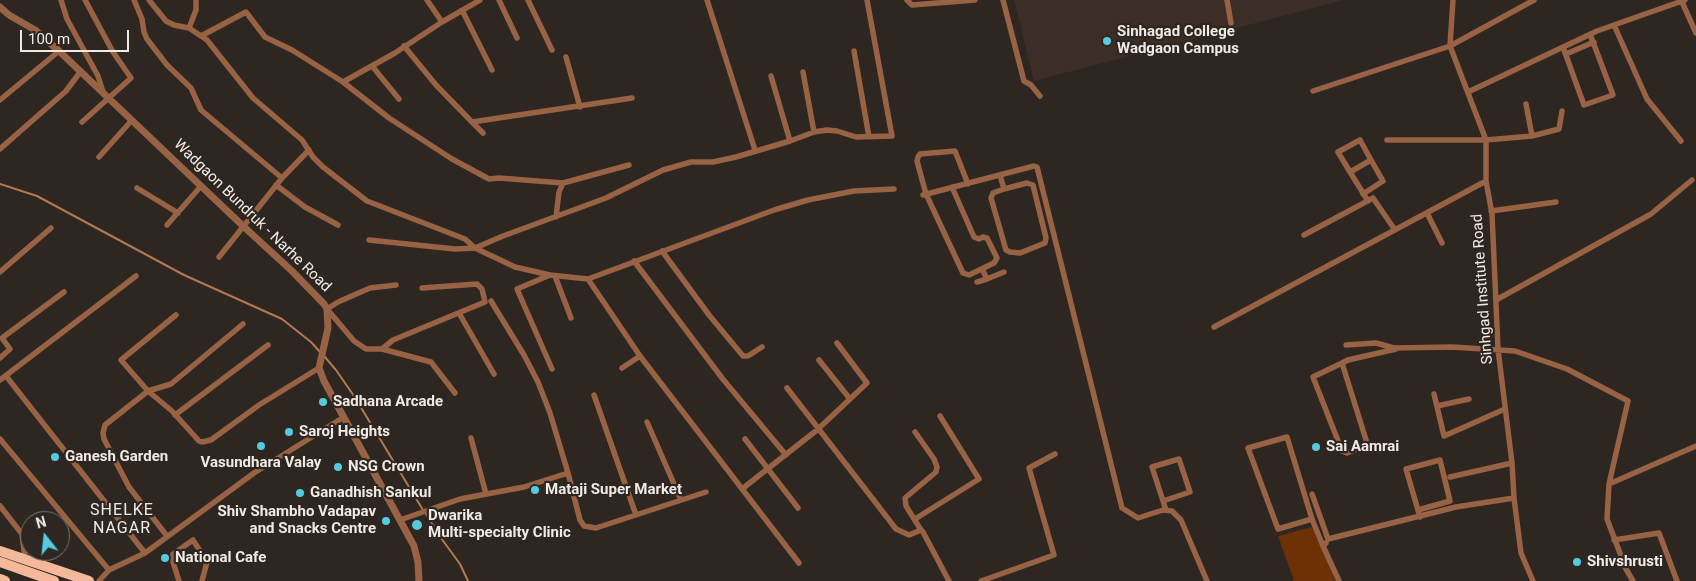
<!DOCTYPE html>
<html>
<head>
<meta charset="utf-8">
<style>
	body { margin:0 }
	#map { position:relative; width:1696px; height:581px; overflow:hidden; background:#2e2621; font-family:Roboto,sans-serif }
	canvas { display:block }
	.north { position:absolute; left:20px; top:511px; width:50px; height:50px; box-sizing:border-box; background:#2e2621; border:1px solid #7c7470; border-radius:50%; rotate:344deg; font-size:14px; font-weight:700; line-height:20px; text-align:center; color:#f0eae6 }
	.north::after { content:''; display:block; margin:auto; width:18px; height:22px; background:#55cae0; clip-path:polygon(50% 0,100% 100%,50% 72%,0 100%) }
	.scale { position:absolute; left:20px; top:30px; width:109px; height:22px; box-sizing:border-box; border:2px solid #f0eae6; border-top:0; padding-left:6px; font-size:15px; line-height:18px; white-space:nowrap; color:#f0eae6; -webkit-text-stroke:4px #2e2621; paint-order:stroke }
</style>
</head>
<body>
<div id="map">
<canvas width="1696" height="581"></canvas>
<div class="north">N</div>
<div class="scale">100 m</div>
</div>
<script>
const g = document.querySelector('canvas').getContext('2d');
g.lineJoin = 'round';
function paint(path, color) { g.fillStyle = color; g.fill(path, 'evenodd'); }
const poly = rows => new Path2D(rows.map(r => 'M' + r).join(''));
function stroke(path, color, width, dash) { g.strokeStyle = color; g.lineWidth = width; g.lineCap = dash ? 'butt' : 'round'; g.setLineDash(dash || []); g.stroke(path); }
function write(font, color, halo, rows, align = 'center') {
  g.font = font + ' Roboto,sans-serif'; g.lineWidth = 4.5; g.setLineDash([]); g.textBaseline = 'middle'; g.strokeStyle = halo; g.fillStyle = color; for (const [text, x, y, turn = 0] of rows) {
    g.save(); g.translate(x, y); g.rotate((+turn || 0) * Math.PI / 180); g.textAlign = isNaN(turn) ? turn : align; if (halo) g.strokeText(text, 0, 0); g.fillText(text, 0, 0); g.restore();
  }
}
paint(poly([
	[1014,0,1344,0,1034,81]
]), '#3c2e26');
paint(poly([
	[1312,527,1330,567,1335,581,1294,581,1278,536]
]), '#6e3105');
stroke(poly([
	[0,184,37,196,184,275,282,319,311,342,321,353],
	[324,356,336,370,354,396,423,510],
	[426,514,441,538,460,564,468,581]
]), '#b27952', 2);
stroke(poly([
	[61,0,67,19,98,76,103,92],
	[134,0,142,19,144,32,147,39,167,65,191,88,201,110,282,178],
	[149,0,166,21,174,25,189,28,207,40,253,98,302,140,313,157,323,167,367,201,465,239,475,248,503,236,606,198,663,170,691,162,713,162,736,157,790,141,814,132,827,130,837,131,856,137,892,136,867,0],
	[427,0,442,22],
	[499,0,517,38],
	[528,0,552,50],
	[707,0,755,150],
	[907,0,912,5,975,0],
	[1003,0,1024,81,1031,85,1040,96],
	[1227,0,1231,23],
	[1453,0,1450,46,1486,140,1486,181,1492,214,1498,349,1512,463,1514,498,1521,553,1533,581],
	[1682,2,1696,33],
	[462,10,492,70],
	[1614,25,1647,99,1681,141],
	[189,28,196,10,196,0],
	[201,36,246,12,265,37,292,50,343,82,389,118,452,159,489,179,499,178,563,183],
	[404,46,436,85,472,122,632,98],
	[1563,47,1584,105,1613,95,1590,34],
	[854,51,869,137],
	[1566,54,1594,42],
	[566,57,580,107],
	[372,66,399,99],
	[803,72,814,132],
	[771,76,790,141],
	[343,82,395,53,442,22,480,0],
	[1313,91,1450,46,1534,0],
	[1468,92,1597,31,1685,0],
	[0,100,59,51],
	[1526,104,1532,136],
	[82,122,131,78,113,52,85,0],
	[472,122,483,133],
	[1387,140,1486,140,1532,136,1559,129,1562,111],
	[0,149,66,91,81,71],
	[99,157,132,120],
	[1350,172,1338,152,1360,140,1371,160],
	[1000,175,1004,189,993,193,991,198,1006,250,1010,252,1020,253,1045,243,1046,238,1033,185,1027,183,1004,189],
	[276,185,305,207,338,225],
	[952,187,974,237,979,239,983,237,987,238,997,258,994,263,969,275,963,273,926,194,917,161,918,157,920,154,955,151,968,184],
	[137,188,178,213],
	[1363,194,1383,181,1371,160,1350,172,1368,201],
	[923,195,1034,166,1037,167,1122,508,1138,518,1163,510,1172,511,1181,520,1207,581],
	[1491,211,1556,202],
	[1427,213,1442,243],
	[556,217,559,192,563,183,629,165],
	[167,225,201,186],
	[1304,235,1373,198,1395,230],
	[369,240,455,249,475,248,515,267,550,275,588,279,774,210,808,200,854,191,894,189],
	[662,251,709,315,743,356,748,356,762,347],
	[219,257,282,178,309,150],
	[634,261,722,378,786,455],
	[0,272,51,228],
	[550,275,517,289,552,369],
	[555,276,571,318],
	[588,279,640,356,799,563],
	[987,279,1004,272],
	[977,282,987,279,982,269],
	[396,285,370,288,338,302,327,309,354,341,366,349,382,349,393,340,485,302,482,289,477,284,422,288],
	[1496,300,1651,214,1692,180],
	[491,301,524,355,538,382,550,413,568,473,580,520,584,526,596,528,706,492],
	[459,313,494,374],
	[176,315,121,360,148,391,172,411,199,441,202,442,211,440,259,405,319,368],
	[1214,327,1486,181],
	[1346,345,1376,343,1394,348,1452,347,1515,351,1567,369,1628,401,1609,484,1607,519,1626,569,1633,581],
	[382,349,431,362,455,393],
	[0,358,10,349,2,338,64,292],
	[819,360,850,399],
	[1342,363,1313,377,1342,451,1347,453,1365,446,1367,443,1342,363,1348,360,1396,349],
	[622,368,640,356],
	[6,376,145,553],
	[0,380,136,276],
	[787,388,896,529,909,535,921,530,923,532,949,581],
	[1434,394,1444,436,1505,409],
	[594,395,636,515],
	[1437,406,1469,399],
	[175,415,268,345],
	[647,422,681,500],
	[915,432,934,459,937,467,936,472,905,498,906,506,921,530],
	[471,438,486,494],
	[0,439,109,570],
	[745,439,798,508],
	[1450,477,1512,463],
	[1609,484,1696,446],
	[742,489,817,430,867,383,837,343],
	[1312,494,1328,539],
	[1163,501,1190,492,1179,459,1152,467,1166,510],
	[0,506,22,534,25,559],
	[1418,510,1450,501,1440,460,1406,469,1420,517],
	[915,519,979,479,940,416],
	[1312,519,1278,529,1248,448,1287,437,1312,519,1323,546],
	[400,520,460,499,524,487,568,473],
	[167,536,129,487,104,439,103,433,105,425,148,391,171,384,243,324],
	[1328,539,1456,507,1514,498],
	[1614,540,1659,533,1677,581],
	[1326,543,1323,546,1339,581],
	[99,581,109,570,145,553,254,473,344,417],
	[179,581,173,562,173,554,193,540,207,562,202,581],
	[981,581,1054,555,1029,468,1055,454]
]), '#986244', 5.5);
stroke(poly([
	[0,7,9,15,35,30,59,51,243,226,292,271,324,304,327,309,328,328,319,368,324,381,414,546,418,562,419,581]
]), '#986244', 7);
stroke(poly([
	[0,551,89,581],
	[0,562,54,581],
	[0,579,5,581]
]), '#f4b99a', 10);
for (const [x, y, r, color] of [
	[1107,41,5,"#55cae0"],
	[323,402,5,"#55cae0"],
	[289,432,5,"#55cae0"],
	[261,446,5,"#55cae0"],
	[1316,447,5,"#55cae0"],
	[55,457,5,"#55cae0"],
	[338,467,5,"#55cae0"],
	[535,490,5,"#55cae0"],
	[300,493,5,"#55cae0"],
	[386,521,5,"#55cae0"],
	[417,525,6,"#55cae0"],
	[165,558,5,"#55cae0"],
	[1577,562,5,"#55cae0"]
]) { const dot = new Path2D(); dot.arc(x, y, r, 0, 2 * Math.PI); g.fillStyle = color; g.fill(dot); stroke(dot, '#2e2621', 2); }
write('bold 15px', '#f0eae6', '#2e2621', [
	["Sinhagad College",1117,32],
	["Wadgaon Campus",1117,49],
	["Sadhana Arcade",333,402],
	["Saroj Heights",299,432],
	["Sai Aamrai",1326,447],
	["Ganesh Garden",65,457],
	["Vasundhara Valay",261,463,"center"],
	["NSG Crown",348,467],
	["Mataji Super Market",545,490],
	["Ganadhish Sankul",310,493],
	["Shiv Shambho Vadapav",376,512,"right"],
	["and Snacks Centre",376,529,"right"],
	["Dwarika",428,516],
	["Multi-specialty Clinic",428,533],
	["National Cafe",175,558],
	["Shivshrusti",1587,562]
], 'left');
write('15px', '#f0eae6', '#2e2621', [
	["Wadgaon Bundruk - Narhe Road",252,216,44],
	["Sinhgad Institute Road",1483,289,-94]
]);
g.letterSpacing = '1px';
write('16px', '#f0eae6', '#2e2621', [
	["SHELKE",122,511],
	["NAGAR",122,529]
]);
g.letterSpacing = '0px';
</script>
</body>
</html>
